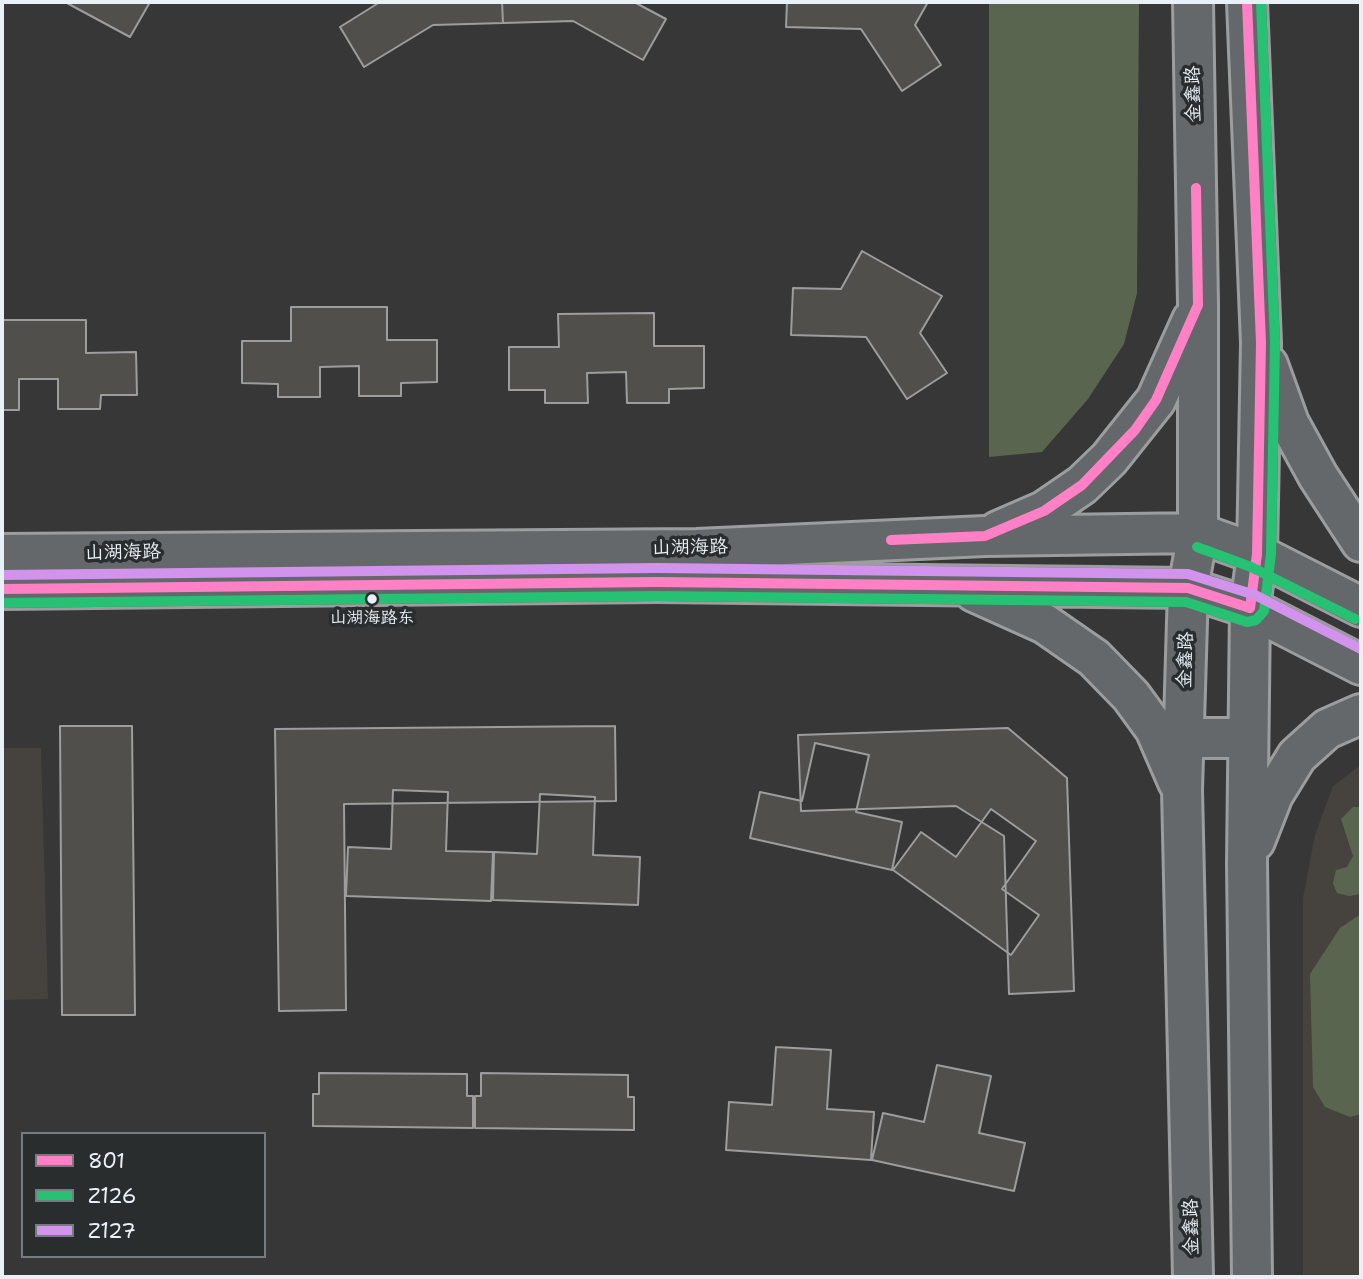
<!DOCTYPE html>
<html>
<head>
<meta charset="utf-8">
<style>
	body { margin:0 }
	#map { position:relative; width:1363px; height:1279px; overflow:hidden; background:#373737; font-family:"Shantell Sans",sans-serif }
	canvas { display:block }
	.frame { position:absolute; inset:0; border:4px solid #e8f1f8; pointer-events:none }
	.legend { position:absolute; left:21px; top:1132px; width:245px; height:126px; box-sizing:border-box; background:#2a2d2e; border:2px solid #767b7f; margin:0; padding:9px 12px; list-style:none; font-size:21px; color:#e8f1f8 }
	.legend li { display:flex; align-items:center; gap:14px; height:35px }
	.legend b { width:35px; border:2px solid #767b7f }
</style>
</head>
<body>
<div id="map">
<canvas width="1363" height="1279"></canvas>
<div class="frame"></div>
<ul class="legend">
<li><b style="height:9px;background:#ff80c5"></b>801</li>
<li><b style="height:9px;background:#26c172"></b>Z126</li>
<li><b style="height:9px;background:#d193ec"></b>Z127</li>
</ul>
</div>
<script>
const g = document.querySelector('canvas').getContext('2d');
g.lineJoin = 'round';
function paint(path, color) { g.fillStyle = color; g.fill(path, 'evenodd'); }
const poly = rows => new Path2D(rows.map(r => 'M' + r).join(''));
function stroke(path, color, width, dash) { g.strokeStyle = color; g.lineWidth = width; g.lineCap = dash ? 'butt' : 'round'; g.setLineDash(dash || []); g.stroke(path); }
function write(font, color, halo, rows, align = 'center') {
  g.font = font + ' "Shantell Sans","LXGW WenKai TC",sans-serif'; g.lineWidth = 7; g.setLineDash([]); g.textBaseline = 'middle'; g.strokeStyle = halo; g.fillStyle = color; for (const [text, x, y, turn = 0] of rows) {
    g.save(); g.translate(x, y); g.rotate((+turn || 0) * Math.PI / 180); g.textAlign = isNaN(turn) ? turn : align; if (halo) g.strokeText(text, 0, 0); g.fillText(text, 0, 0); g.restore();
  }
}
paint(poly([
	[2,748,41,748,48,999,2,1000],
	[1361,765,1361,1277,1303,1277,1303,898,1315,835,1333,786]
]), '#46433f');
paint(poly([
	[989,2,1139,2,1137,293,1124,344,1088,399,1042,452,989,457],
	[1353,807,1361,807,1361,894,1349,896,1337,893,1333,883,1336,870,1347,867,1353,856,1341,819],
	[1361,914,1361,1114,1350,1117,1325,1107,1313,1087,1310,974,1340,928]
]), '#5a654f');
const building = poly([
	[65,2,150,2,130,37,65,2],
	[380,2,502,2,503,23,433,25,364,67,340,27,380,2],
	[502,2,634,2,666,19,643,60,573,21,503,23,502,2],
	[787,2,928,2,915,25,941,65,902,91,861,29,786,27,787,2],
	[1360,136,1361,137,1361,291,1360,136],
	[862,251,942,296,920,333,947,373,907,399,866,337,791,335,793,288,841,289,862,251],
	[291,307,387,307,387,340,437,340,437,382,401,383,401,396,359,396,359,366,320,367,320,397,278,397,278,384,242,383,242,341,291,341,291,307],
	[654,313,654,346,704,346,704,388,669,389,669,403,627,403,626,372,587,373,588,403,545,403,545,390,509,390,509,347,559,347,558,314,654,313],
	[2,320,86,320,86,353,136,352,137,395,101,395,100,409,58,409,58,379,19,379,19,410,2,410,2,320],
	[60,726,132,726,135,1015,62,1015,60,726],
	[615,726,616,801,344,804,346,1010,279,1011,275,729,615,726],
	[1008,728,1067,778,1074,991,1009,994,1004,836,956,806,801,811,798,735,1008,728],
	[815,743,869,755,856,812,902,822,892,870,750,838,760,792,802,801,815,743],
	[393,790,448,792,446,851,493,852,491,901,346,896,348,847,391,849,393,790],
	[540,794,595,797,593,855,640,857,638,905,493,900,494,852,537,854,540,794],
	[991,809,1036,841,1002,889,1039,915,1011,955,893,870,921,832,956,857,991,809],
	[776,1047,831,1050,827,1109,874,1112,871,1160,726,1150,729,1102,772,1105,776,1047],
	[937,1065,991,1076,979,1133,1025,1143,1014,1191,872,1160,883,1113,924,1122,937,1065],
	[319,1073,467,1074,467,1096,473,1096,473,1128,313,1126,313,1094,319,1094,319,1073],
	[481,1073,628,1075,628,1097,634,1097,634,1130,475,1128,475,1096,481,1096,481,1073]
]);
paint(building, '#514f4c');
stroke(building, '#9b9d9e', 2);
const tertiary = poly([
	[1193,2,1198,305,1198,533,1188,588,1182,790,1193,1277],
	[1247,2,1261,343,1257,554,1250,608,1247,863,1252,1277],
	[1268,365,1289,423,1318,476,1361,542],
	[998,531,1044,511,1082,485,1109,459,1156,400,1192,320],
	[2,554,697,549,985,536,1198,533,1257,554,1361,607],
	[2,589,657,582,1188,588,1250,608,1361,665],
	[974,592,1045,624,1094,658,1131,696,1155,729,1178,782],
	[1184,738,1248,738],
	[1255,841,1273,795,1297,756,1327,729,1361,714]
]);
stroke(tertiary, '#9b9d9e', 44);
stroke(tertiary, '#65686b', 38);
stroke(poly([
	[891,540,985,536,1044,511,1082,485,1135,430,1156,400,1198,305,1196,188],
	[2,589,657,582,1188,588,1250,608,1257,554,1261,343,1247,2]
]), '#ff80c5', 10);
stroke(poly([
	[1197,547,1251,567,1355,619],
	[2,603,657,596,1186,602,1247,622,1256,620,1264,611,1271,554,1275,343,1261,2]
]), '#26c172', 10);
stroke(poly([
	[2,575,657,568,1188,574,1255,595,1361,649]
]), '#d193ec', 10);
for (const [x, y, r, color] of [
	[372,599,6,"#e8f1f8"]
]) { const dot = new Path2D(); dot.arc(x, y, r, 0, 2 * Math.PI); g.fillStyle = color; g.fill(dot); stroke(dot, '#2a2d2e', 2.5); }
write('17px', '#e8f1f8', '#2a2d2e', [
	["山湖海路东",372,619]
]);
write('19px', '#e8f1f8', '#2a2d2e', [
	["金鑫路",1194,94,-91],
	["山湖海路",690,548,-1],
	["山湖海路",123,553,-1],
	["金鑫路",1186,660,-88],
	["金鑫路",1192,1227,-91]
]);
</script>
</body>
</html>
